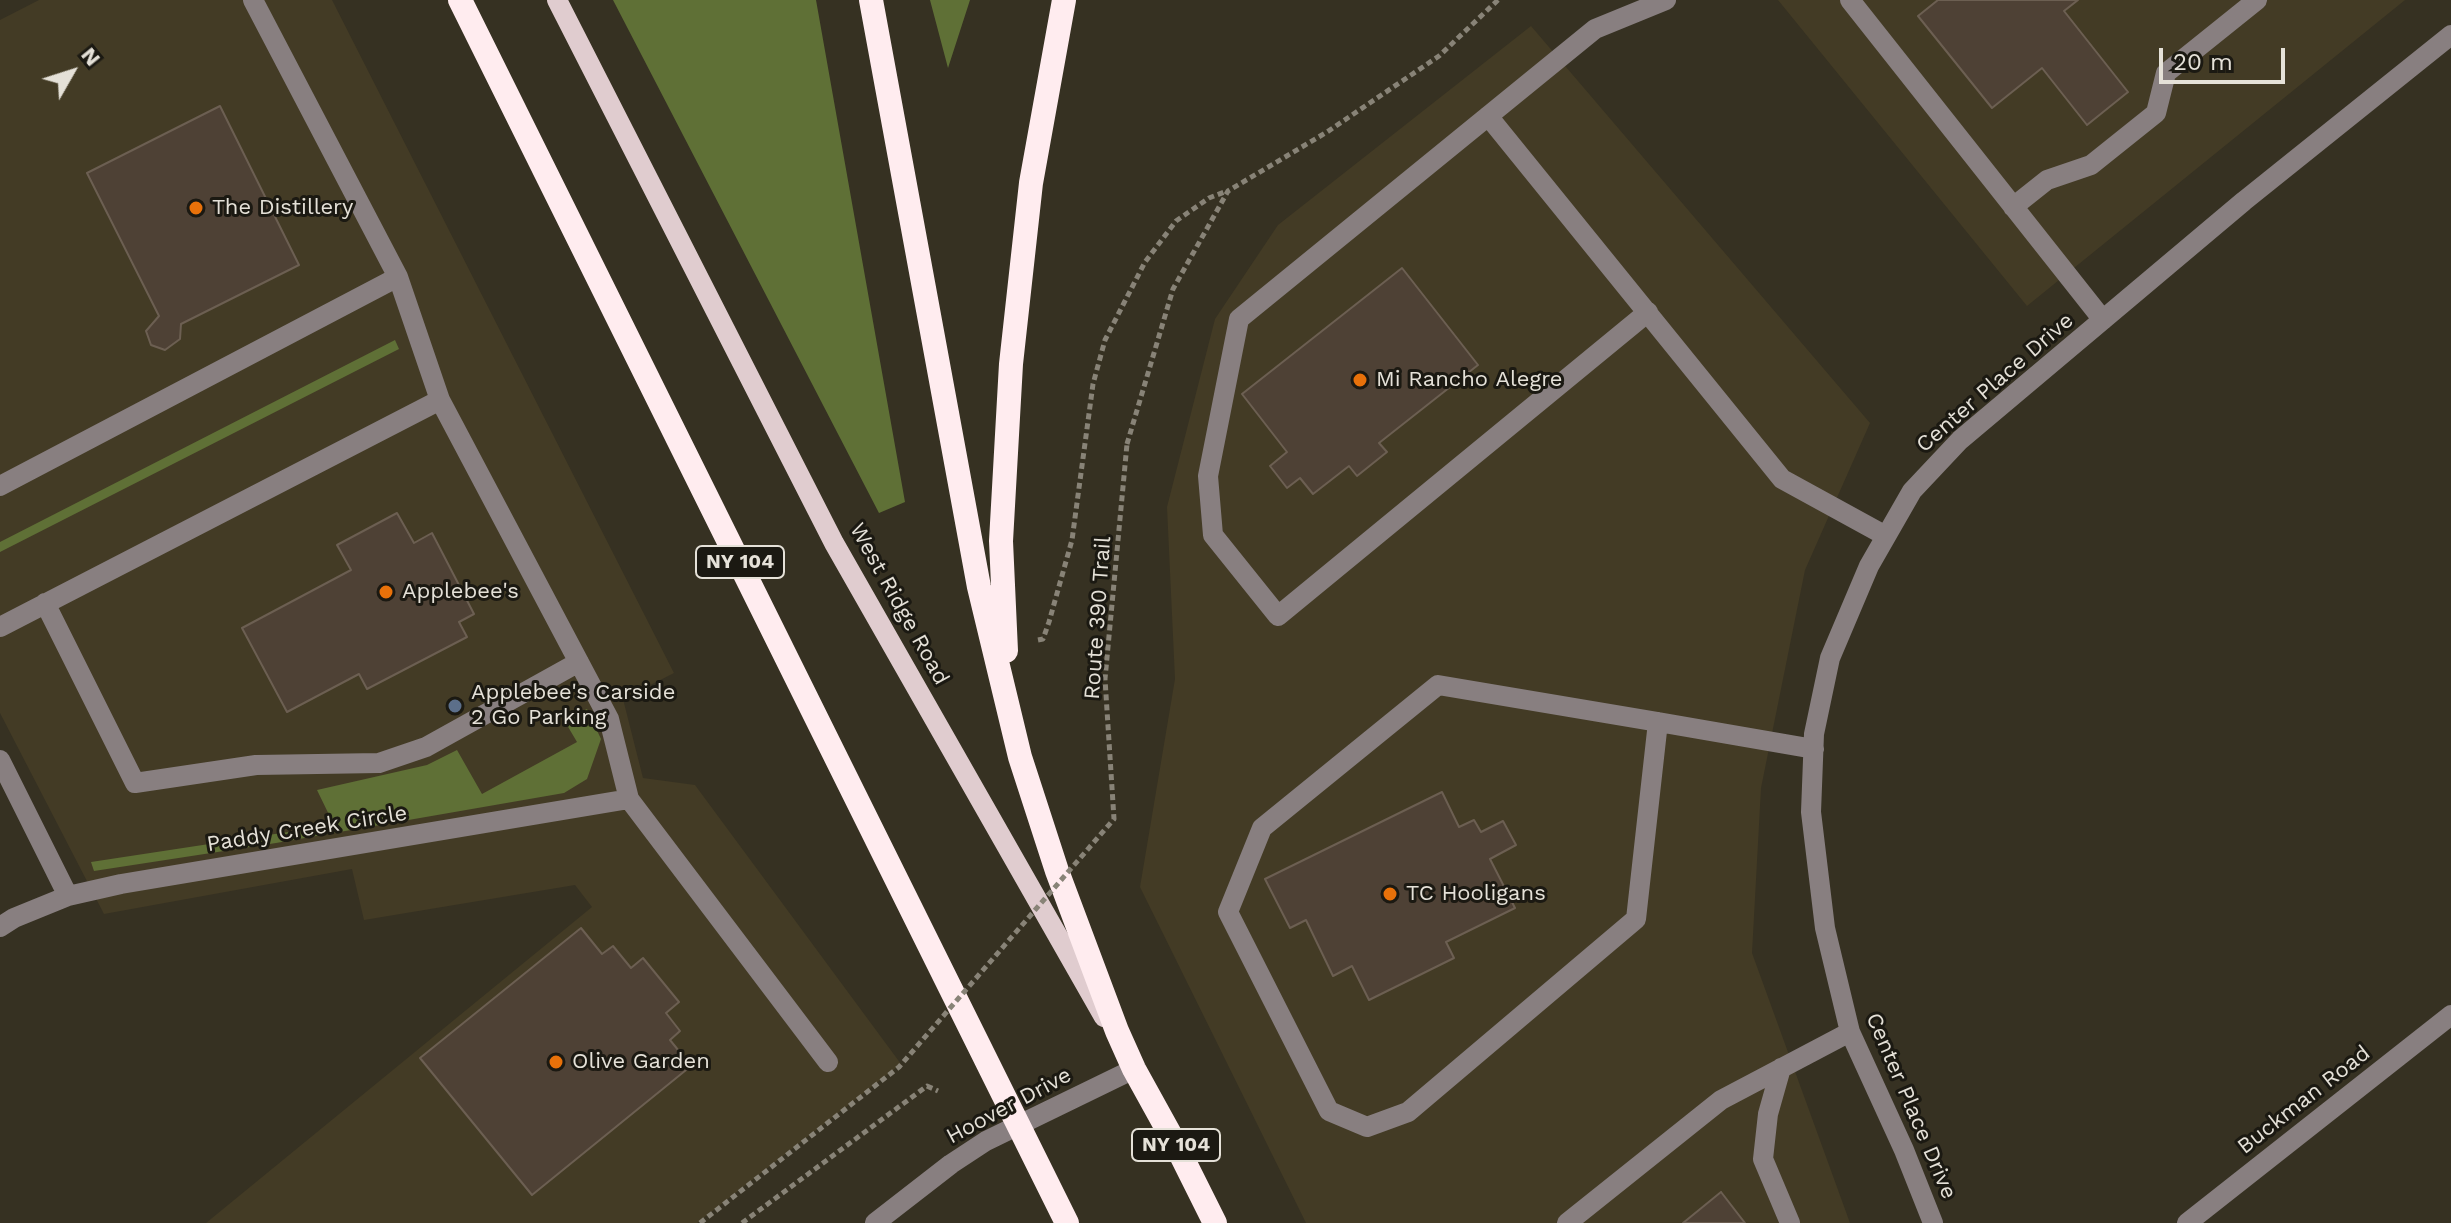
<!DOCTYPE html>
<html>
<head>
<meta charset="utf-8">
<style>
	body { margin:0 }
	#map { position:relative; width:2451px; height:1223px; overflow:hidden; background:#363122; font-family:"Work Sans",sans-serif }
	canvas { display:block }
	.north { position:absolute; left:32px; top:32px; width:80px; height:80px; -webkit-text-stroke:6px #1b1912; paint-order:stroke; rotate:51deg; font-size:22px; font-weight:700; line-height:32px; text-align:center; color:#e5e1d8 }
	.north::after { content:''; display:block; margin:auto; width:28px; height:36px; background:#e5e1d8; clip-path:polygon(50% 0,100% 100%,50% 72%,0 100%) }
	.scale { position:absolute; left:2159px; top:48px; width:126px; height:36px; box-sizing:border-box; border:4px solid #e5e1d8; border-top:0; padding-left:10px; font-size:24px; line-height:28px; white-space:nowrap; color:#e5e1d8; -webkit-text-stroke:6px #1b1912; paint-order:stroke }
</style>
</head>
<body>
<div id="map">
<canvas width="2451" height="1223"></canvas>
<div class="north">N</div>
<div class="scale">20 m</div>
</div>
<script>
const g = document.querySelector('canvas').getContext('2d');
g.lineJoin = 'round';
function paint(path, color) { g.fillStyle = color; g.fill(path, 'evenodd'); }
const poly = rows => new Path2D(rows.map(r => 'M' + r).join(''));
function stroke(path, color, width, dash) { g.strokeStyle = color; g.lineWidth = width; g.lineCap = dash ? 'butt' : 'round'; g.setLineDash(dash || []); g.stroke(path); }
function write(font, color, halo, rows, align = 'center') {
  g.font = font + ' "Work Sans",sans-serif'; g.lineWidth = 6; g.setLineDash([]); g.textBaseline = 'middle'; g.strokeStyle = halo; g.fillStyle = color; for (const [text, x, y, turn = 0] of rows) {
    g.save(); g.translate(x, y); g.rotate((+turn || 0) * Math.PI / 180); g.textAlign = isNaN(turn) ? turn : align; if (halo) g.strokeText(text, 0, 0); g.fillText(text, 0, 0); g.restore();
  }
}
paint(poly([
	[39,0,332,0,674,673,623,699,643,778,695,785,901,1064,697,1223,206,1223,592,907,575,885,364,920,352,869,104,914,0,713,0,20],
	[1778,0,2405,0,2027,306],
	[1531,26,1870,423,1805,570,1761,788,1752,953,1850,1223,1306,1223,1140,887,1175,679,1167,507,1215,319,1278,225]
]), '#433b25');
paint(poly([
	[613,0,816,0,905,502,879,513],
	[930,0,970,0,948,68],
	[395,340,399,349,0,552,0,542],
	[587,709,601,739,587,779,564,793,276,843,94,871,91,862,334,825,317,790,427,765,457,750,482,794,577,742,564,720]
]), '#5f7036');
const building = poly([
	[1938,0,2078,0,2064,11,2128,92,2087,125,2042,68,1992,108,1918,16,1938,0],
	[220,106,299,265,181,324,180,339,165,350,151,345,146,331,159,316,87,173,220,106],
	[1402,268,1478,365,1379,443,1387,452,1357,476,1349,466,1313,494,1300,478,1287,488,1270,466,1287,452,1242,394,1402,268],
	[397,513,414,543,432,533,474,614,459,622,467,637,367,689,359,674,287,712,242,628,351,570,337,545,397,513],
	[1442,792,1459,827,1474,820,1481,832,1503,821,1516,845,1490,859,1515,908,1446,942,1454,958,1369,1000,1352,966,1333,976,1306,920,1290,928,1265,879,1442,792],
	[581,928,602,954,613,946,631,968,643,958,679,1002,666,1013,680,1031,670,1040,691,1066,532,1195,420,1058,581,928],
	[1721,1192,1745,1223,1683,1223,1721,1192]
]);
paint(building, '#4e4135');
stroke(building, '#6c5f52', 2);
stroke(poly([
	[1127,444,1173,289,1228,191,1327,132,1439,56,1498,0],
	[1038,640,1043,639,1049,622,1072,540,1093,384,1105,340,1145,262,1176,221,1209,198,1227,191],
	[742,1223,927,1086,938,1091]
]), '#888377', 5, [6, 4]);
stroke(poly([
	[253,0,398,277,440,400,609,719,629,799,828,1062],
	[1850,0,2103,320],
	[1488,116,1782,479,1886,536],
	[2013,207,2047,180,2091,165,2156,113,2166,73,2257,0],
	[1648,312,1278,616,1213,535,1208,476,1239,319,1595,29,1666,0],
	[0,486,398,277],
	[45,603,135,783,256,765,379,763,426,747,579,662],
	[0,627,440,400],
	[1658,722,1636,919,1408,1112,1367,1127,1329,1111,1228,912,1262,828,1438,685,1658,722,1814,749],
	[0,760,68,896],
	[0,927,14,918,68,896,121,884,629,799],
	[1781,1068,1768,1114,1763,1159,1790,1223],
	[875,1223,951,1164,986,1141,1134,1069],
	[1567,1223,1721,1100,1850,1032],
	[1933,1223,1904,1150,1850,1032,1825,928,1811,812,1814,734,1830,658,1869,566,1912,491,1960,440,2244,201,2451,35],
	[2187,1223,2451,1015]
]), '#887f80', 20);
stroke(poly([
	[557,0,834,543,1104,1017]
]), '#e0cccf', 20);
stroke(poly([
	[460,0,1067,1223],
	[871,0,979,587,1020,757,1057,871,1117,1031,1134,1069,1176,1145,1215,1223],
	[1006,651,1001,541,1011,364,1031,183,1064,0]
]), '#ffecef', 24);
stroke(poly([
	[700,1223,899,1067,1114,819,1105,679,1127,444]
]), '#888377', 5, [6, 4]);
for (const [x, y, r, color] of [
	[196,208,8,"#e8710a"],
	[1360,380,8,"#e8710a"],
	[386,592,8,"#e8710a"],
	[455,706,8,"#5c6f8a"],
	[1390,894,8,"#e8710a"],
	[556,1062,8,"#e8710a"]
]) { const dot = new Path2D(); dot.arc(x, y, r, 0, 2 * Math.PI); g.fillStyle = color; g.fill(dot); stroke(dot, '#1b1912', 3); }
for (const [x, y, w] of [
	[740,562,88],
	[1176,1145,88]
]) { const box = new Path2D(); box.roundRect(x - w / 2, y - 16, w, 32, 6); g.fillStyle = '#1b1912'; g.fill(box); stroke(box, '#e5e1d8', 2); }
write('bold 20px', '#e5e1d8', null, [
	["NY 104",740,562],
	["NY 104",1176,1145]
]);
write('22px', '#e5e1d8', '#1b1912', [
	["The Distillery",212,208],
	["Mi Rancho Alegre",1376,380],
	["Applebee's",402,592],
	["Applebee's Carside",471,693],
	["2 Go Parking",471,718],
	["TC Hooligans",1406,894],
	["Olive Garden",572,1062]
], 'left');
write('22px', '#e5e1d8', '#1b1912', [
	["Center Place Drive",1995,383,-41],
	["West Ridge Road",899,604,61],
	["Route 390 Trail",1098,618,-86],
	["Paddy Creek Circle",307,829,-9],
	["Buckman Road",2304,1100,-38],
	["Hoover Drive",1009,1106,-28],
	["Center Place Drive",1911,1106,67]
]);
</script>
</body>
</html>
